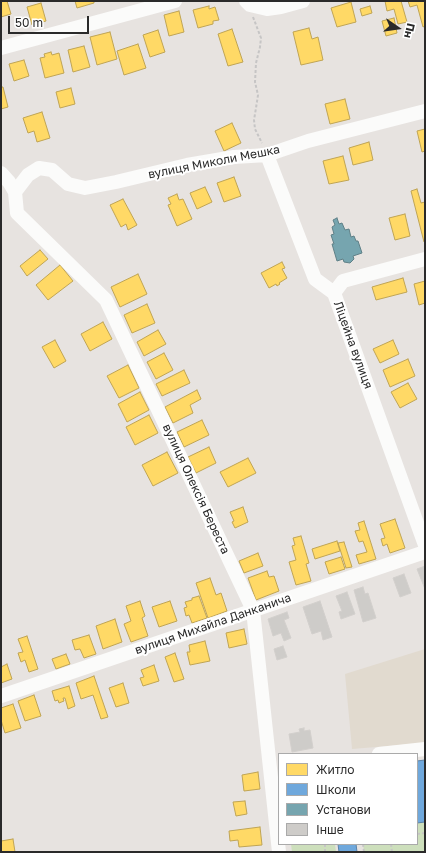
<!DOCTYPE html>
<html>
<head>
<meta charset="utf-8">
<style>
	body { margin:0 }
	#map { position:relative; width:426px; height:853px; overflow:hidden; background:#e7e3e0; font-family:"Golos Text",sans-serif }
	canvas { display:block }
	.frame { position:absolute; inset:0; border:2px solid #2a2a2a; pointer-events:none }
	.legend { position:absolute; left:278px; top:753px; width:140px; height:92px; box-sizing:border-box; background:#fff; border:1px solid #aaa; margin:0; padding:5px 7px; list-style:none; font-size:12px; color:#2a2a2a }
	.legend li { display:flex; align-items:center; gap:8px; height:20px }
	.legend b { width:20px; border:1px solid #aaa }
	.north { position:absolute; left:378px; top:8px; width:40px; height:40px; -webkit-text-stroke:3px #fff; paint-order:stroke; rotate:103deg; font-size:11px; font-weight:700; line-height:16px; text-align:center; color:#2a2a2a }
	.north::after { content:''; display:block; margin:auto; width:14px; height:18px; background:#2a2a2a; clip-path:polygon(50% 0,100% 100%,50% 72%,0 100%) }
	.scale { position:absolute; left:8px; top:16px; width:81px; height:18px; box-sizing:border-box; border:2px solid #2a2a2a; border-top:0; padding-left:5px; font-size:12px; line-height:14px; white-space:nowrap; color:#2a2a2a; -webkit-text-stroke:3px #fff; paint-order:stroke }
</style>
</head>
<body>
<div id="map">
<canvas width="426" height="853"></canvas>
<div class="frame"></div>
<ul class="legend">
<li><b style="height:11px;background:#ffd966"></b>Житло</li>
<li><b style="height:11px;background:#6fa8dc"></b>Школи</li>
<li><b style="height:11px;background:#76a5af"></b>Установи</li>
<li><b style="height:11px;background:#ceccc9"></b>Інше</li>
</ul>
<div class="north">Пн</div>
<div class="scale">50 m</div>
</div>
<script>
const g = document.querySelector('canvas').getContext('2d');
g.lineJoin = 'round';
function paint(path, color) { g.fillStyle = color; g.fill(path, 'evenodd'); }
const poly = rows => new Path2D(rows.map(r => 'M' + r).join(''));
function stroke(path, color, width, dash) { g.strokeStyle = color; g.lineWidth = width; g.lineCap = dash ? 'butt' : 'round'; g.setLineDash(dash || []); g.stroke(path); }
function write(font, color, halo, rows, align = 'center') {
  g.font = font + ' "Golos Text",sans-serif'; g.lineWidth = 4; g.setLineDash([]); g.textBaseline = 'middle'; g.strokeStyle = halo; g.fillStyle = color; for (const [text, x, y, turn = 0] of rows) {
    g.save(); g.translate(x, y); g.rotate((+turn || 0) * Math.PI / 180); g.textAlign = isNaN(turn) ? turn : align; if (halo) g.strokeText(text, 0, 0); g.fillText(text, 0, 0); g.restore();
  }
}
paint(poly([
	[425,649,425,743,352,749,345,674]
]), '#e1dacf');
paint(poly([
	[425,822,425,852,364,852,363,844,417,844,417,823],
	[291,844,335,844,336,852,292,852]
]), '#cddfbc');
const homes = poly([
	[1,1,7,1,11,14,1,17,1,1],
	[75,1,94,1,94,3,77,8,75,1],
	[385,1,401,1,407,22,398,24,394,9,387,11,385,1],
	[408,1,425,1,425,26,423,27,417,5,410,7,408,1],
	[351,2,356,22,337,27,331,8,351,2],
	[41,3,46,21,32,25,27,7,41,3],
	[209,6,209,9,215,7,219,20,213,21,213,24,198,28,193,10,209,6],
	[370,6,372,13,362,16,360,9,370,6],
	[179,11,184,32,169,36,164,15,179,11],
	[394,18,397,33,386,36,382,21,394,18],
	[309,28,312,39,318,37,323,60,301,65,293,32,309,28],
	[232,29,243,62,228,66,218,34,232,29],
	[158,30,165,52,150,57,143,35,158,30],
	[110,32,117,59,97,65,90,37,110,32],
	[138,44,146,68,124,75,117,51,138,44],
	[84,46,90,67,73,72,68,50,84,46],
	[51,52,52,55,59,53,64,73,45,78,40,58,45,57,44,54,51,52],
	[24,60,29,76,14,81,9,64,24,60],
	[1,87,3,87,8,107,1,109,1,87],
	[71,88,75,104,60,108,56,92,71,88],
	[345,99,350,119,330,124,325,104,345,99],
	[42,112,50,138,37,142,34,131,28,133,23,118,42,112],
	[232,123,241,143,224,151,215,131,232,123],
	[425,129,425,151,422,152,417,131,425,129],
	[369,142,373,160,353,165,349,148,369,142],
	[343,156,349,180,329,184,323,161,343,156],
	[234,177,241,196,224,202,217,183,234,177],
	[205,187,212,202,197,209,190,193,205,187],
	[417,189,421,203,425,202,425,242,424,242,411,191,417,189],
	[177,194,179,200,183,199,192,219,177,226,168,205,171,204,168,198,177,194],
	[123,199,137,225,128,230,126,224,121,227,110,205,123,199],
	[405,214,410,236,395,240,389,218,405,214],
	[40,250,48,259,27,276,20,266,40,250],
	[282,262,285,268,282,269,287,278,279,283,280,284,277,286,276,284,269,288,261,273,282,262],
	[60,265,73,281,48,300,36,285,60,265],
	[138,274,147,294,120,307,111,287,138,274],
	[403,278,407,292,376,300,372,287,403,278],
	[425,281,425,303,419,305,414,284,425,281],
	[147,304,155,323,132,333,124,315,147,304],
	[103,322,112,339,90,351,81,334,103,322],
	[158,330,166,344,144,356,137,342,158,330],
	[55,340,66,361,54,368,42,347,55,340],
	[393,340,399,354,380,363,373,349,393,340],
	[164,353,173,370,156,379,147,362,164,353],
	[408,359,415,376,390,387,383,370,408,359],
	[128,365,139,388,119,398,107,376,128,365],
	[184,370,190,383,162,396,156,384,184,370],
	[408,383,417,399,400,408,391,392,408,383],
	[197,390,201,399,190,405,193,413,173,423,165,407,197,390],
	[140,392,149,410,127,422,118,404,140,392],
	[149,415,158,433,135,445,126,427,149,415],
	[202,420,209,435,184,447,177,432,202,420],
	[209,447,216,463,196,473,188,457,209,447],
	[167,452,178,473,153,486,142,465,167,452],
	[248,458,256,473,228,487,220,472,248,458],
	[243,507,248,522,235,528,232,522,234,521,230,512,243,507],
	[395,519,405,548,390,553,387,544,383,546,381,539,385,538,380,524,395,519],
	[364,521,376,559,359,564,356,555,367,552,363,541,359,542,355,531,360,530,358,523,364,521],
	[301,536,309,563,306,564,311,581,296,585,289,562,296,560,292,546,295,545,293,538,301,536],
	[337,541,340,551,315,559,312,549,337,541],
	[344,542,352,567,346,568,338,543,344,542],
	[258,553,263,566,244,573,239,561,258,553],
	[341,557,345,569,329,574,325,562,341,557],
	[267,571,269,577,274,576,279,591,256,600,248,578,267,571],
	[210,578,216,595,221,593,227,611,208,618,196,583,210,578],
	[199,596,207,618,192,623,189,615,186,616,184,608,187,607,185,602,192,600,192,598,199,596],
	[140,601,145,616,142,618,148,636,131,642,124,624,131,621,126,606,140,601],
	[170,601,177,621,159,627,152,607,170,601],
	[115,619,122,642,103,649,96,626,115,619],
	[244,629,247,644,229,648,226,633,244,629],
	[89,635,96,654,84,658,80,649,75,650,72,640,89,635],
	[27,636,38,669,29,672,25,660,21,662,18,653,23,652,18,639,27,636],
	[205,641,210,661,190,665,187,652,190,652,189,645,205,641],
	[175,653,184,679,174,682,165,657,175,653],
	[66,654,70,664,56,669,52,659,66,654],
	[7,664,12,679,1,683,1,667,7,664],
	[154,665,159,681,143,686,140,678,144,677,141,670,154,665],
	[94,676,108,717,101,719,93,695,81,699,76,683,94,676],
	[123,683,129,703,116,707,109,688,123,683],
	[69,686,75,706,68,709,65,698,63,698,64,701,59,703,58,700,55,701,52,691,69,686],
	[34,695,41,716,25,721,18,701,34,695],
	[13,704,21,728,5,733,1,720,1,708,13,704],
	[258,772,260,789,244,791,242,775,258,772],
	[245,801,247,814,236,816,233,802,245,801],
	[260,827,262,845,239,847,238,840,230,841,229,831,260,827],
	[13,839,15,852,1,852,1,841,13,839]
]);
paint(homes, '#ffd966');
stroke(homes, '#bfa454', 1);
const schools = poly([
	[425,760,425,822,417,823,417,761,425,760],
	[338,844,356,844,357,852,339,852,338,844]
]);
paint(schools, '#6fa8dc');
stroke(schools, '#5a82a7', 1);
const public = poly([
	[337,218,339,224,342,223,345,230,349,229,351,237,354,236,356,241,358,241,362,253,353,256,354,259,350,263,344,262,343,259,337,261,332,244,334,244,331,235,334,234,332,227,335,225,333,220,337,218]
]);
paint(public, '#76a5af');
stroke(public, '#5f8087', 1);
const building = poly([
	[425,566,425,589,417,569,425,566],
	[404,574,411,593,400,597,393,578,404,574],
	[363,587,365,594,368,593,376,618,363,622,354,590,363,587],
	[347,592,355,614,341,619,339,612,342,611,336,596,347,592],
	[320,601,332,637,323,640,321,631,312,634,303,607,320,601],
	[287,612,289,618,284,620,291,638,284,641,281,633,273,636,268,619,287,612],
	[283,646,287,657,277,660,274,649,283,646],
	[304,728,304,731,310,730,313,748,292,752,289,734,300,732,299,729,304,728]
]);
paint(building, '#ceccc9');
stroke(building, '#d2cfcc', 1);
stroke(poly([
	[253,17,261,38,260,47,256,63,255,82,258,95,256,108,254,120,255,129,262,143],
	[417,834,425,833],
	[325,844,325,852],
	[363,844,364,852],
	[391,844,392,852]
]), '#c6c5c5', 2, [3, 2]);
stroke(poly([
	[246,1,250,5,267,9,281,7,303,1],
	[1,48,175,1],
	[267,155,315,279,334,293,425,545],
	[1,173,9,182,15,192,17,213,106,300,253,610,279,852],
	[15,192,28,175,39,168,52,170,68,184,85,188,116,182,187,165,234,157,267,155,308,141,425,111],
	[334,293,343,281,425,259],
	[1,696,425,552],
	[379,754,425,749]
]), '#fbfbfa', 14);
write('12px', '#2a2a2a', '#fff', [
	["вулиця Миколи Мешка",214,162,-11],
	["Ліцейна вулиця",353,345,70],
	["вулиця Олексія Береста",196,489,65],
	["вулиця Михайла Данканича",213,624,-19]
]);
</script>
</body>
</html>
